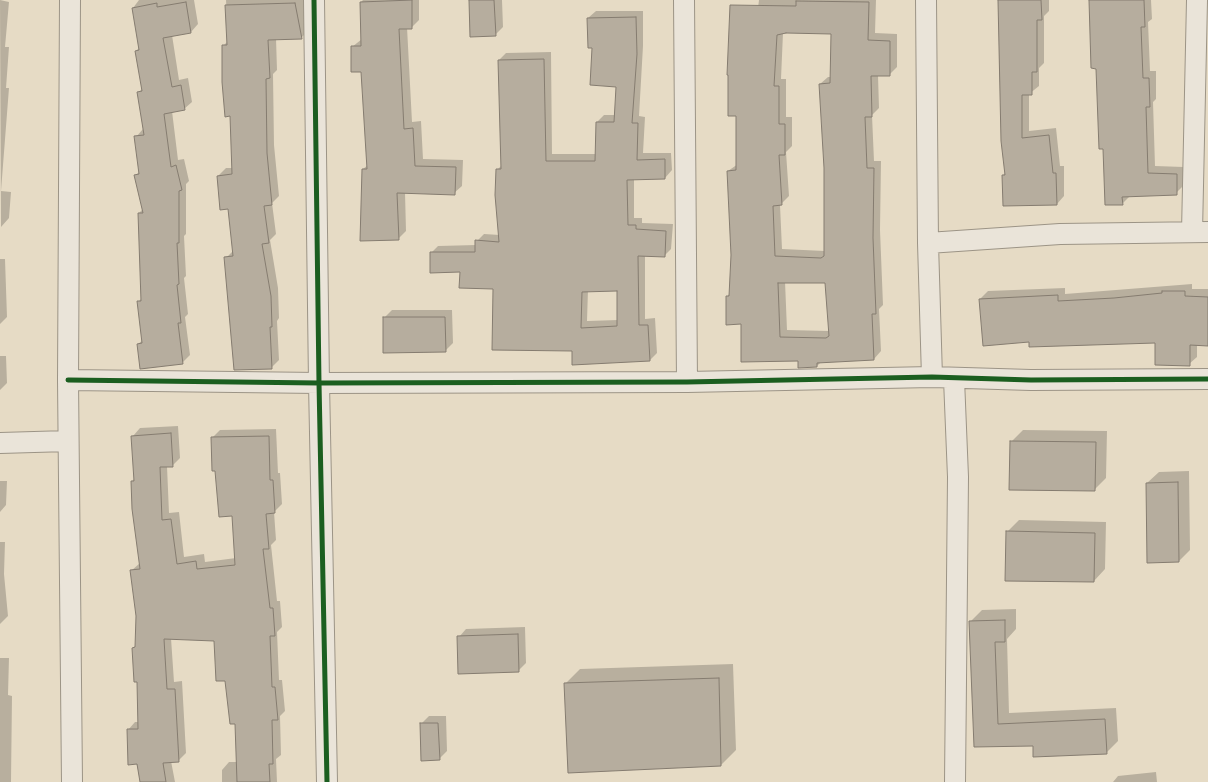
<!DOCTYPE html>
<html>
<head>
<meta charset="utf-8">
<style>
	body { margin:0 }
	canvas { display:block; background:#e6dbc5 }
</style>
</head>
<body>
<canvas width="1208" height="782"></canvas>
<script>
const g = document.querySelector('canvas').getContext('2d');
g.lineJoin = 'round';
function paint(path, color) { g.fillStyle = color; g.fill(path, 'evenodd'); }
const poly = rows => new Path2D(rows.map(r => 'M' + r).join(''));
function stroke(path, color, width, dash) { g.strokeStyle = color; g.lineWidth = width; g.lineCap = dash ? 'butt' : 'round'; g.setLineDash(dash || []); g.stroke(path); }
paint(poly([
	[0,0,9,2,5,47,9,47,6,88,9,88,1,191,11,192,9,218,1,227],
	[139,0,194,0,198,24,191,32,172,35,179,80,188,78,192,102,184,109,172,111,178,160,184,159,189,181,186,184,186,234,184,236,186,276,184,278,188,314,185,317,190,355,182,363,138,344,143,340,138,302,142,298,139,213,143,209,135,176,140,171,136,137,143,129,138,93,143,88,136,51,140,47,133,8],
	[226,0,303,0,309,30,301,38,276,38,277,70,273,74,274,145,279,196,272,203,276,234,270,240,278,288,279,318,277,321,279,360,271,368,226,258,234,250,229,208,218,176,226,168,233,168,232,115,223,46,228,41],
	[363,0,419,0,419,20,412,27,407,27,412,122,421,121,423,159,463,160,462,186,454,193,405,192,406,231,398,239,363,169,368,165,362,71,352,47,362,39,361,2],
	[470,0,502,0,503,27,496,34],
	[759,0,876,0,875,33,897,34,897,67,889,75,878,75,879,108,872,115,874,161,881,161,880,230,883,305,879,309,881,351,874,359,822,361,817,366,799,360,742,323,727,297,730,293,732,255,728,171,738,164],
	[832,32,832,77,828,77,820,84,825,168,825,251,782,249,780,205,789,196,786,152,792,146,792,117,786,117,786,79,781,79,783,33],
	[785,281,826,282,829,331,787,330],
	[999,0,1049,0,1049,11,1044,16,1044,63,1039,68,1039,86,1029,94,1029,131,1056,128,1060,166,1064,166,1064,196,1057,204,1003,175,1006,172,999,68],
	[1090,0,1151,0,1152,19,1148,22,1150,71,1156,71,1156,99,1153,102,1155,166,1184,167,1183,186,1176,193,1130,196,1122,204,1104,148],
	[596,11,643,11,643,46,639,116,645,117,643,153,671,153,672,170,665,178,634,178,634,218,642,218,642,223,673,224,671,249,664,256,645,255,645,319,655,318,657,353,650,360,574,350,494,288,431,253,438,246,476,245,477,241,484,234,500,235,497,170,502,165,499,60,506,53,551,52,552,154,596,154,597,122,604,115,616,115,617,86,593,47,588,18],
	[588,290,618,290,618,320,587,321],
	[0,259,5,259,7,317,0,324],
	[1192,284,1192,289,1208,289,1208,344,1197,344,1197,357,1189,364,1157,342,1030,341,980,299,988,291,1065,288,1065,294],
	[392,310,452,310,453,343,445,351,384,318],
	[0,356,6,356,7,383,0,390],
	[178,426,180,458,173,465,167,466,169,513,179,512,184,557,204,554,205,562,236,558,233,514,212,438,220,430,276,429,278,473,280,473,282,504,274,512,276,540,271,545,277,601,280,601,282,627,277,632,279,680,282,680,285,711,280,716,281,755,276,759,277,782,222,782,222,770,229,762,238,762,236,722,216,639,171,638,174,682,182,681,186,753,178,761,171,761,175,782,141,782,128,730,135,722,139,722,138,681,133,648,137,645,138,616,131,571,140,563,132,481,135,478,133,436,140,428],
	[1023,430,1107,431,1106,478,1095,489,1011,442],
	[1189,471,1190,550,1179,561,1147,483,1159,472],
	[0,481,7,481,6,505,0,512],
	[1019,520,1106,522,1105,569,1094,581,1007,532],
	[0,542,5,542,4,574,8,616,0,624],
	[1016,609,1016,629,1007,639,1009,713,1116,708,1118,741,1106,753,1034,745,975,746,970,622,982,610],
	[525,627,526,663,518,671,459,637,466,629],
	[0,658,9,658,8,695,12,696,11,782,0,782],
	[733,664,736,750,721,765,565,684,580,669],
	[429,716,446,716,447,751,439,759,421,724],
	[1156,772,1157,782,1113,782,1118,776]
]), '#0003');
const building = poly([
	[412,0,412,29,399,29,404,129,413,128,415,166,456,167,455,195,397,193,399,240,360,241,362,169,367,169,361,72,351,72,351,46,361,46,360,2,412,0],
	[469,0,494,0,496,36,470,37,469,0],
	[998,0,1041,0,1042,20,1037,20,1037,72,1032,72,1032,95,1022,95,1022,138,1049,135,1053,173,1056,173,1057,205,1003,206,1002,175,1005,175,1001,141,998,0],
	[1089,0,1144,0,1145,27,1141,27,1143,78,1149,78,1150,107,1146,107,1148,173,1177,174,1177,195,1122,197,1123,205,1105,205,1103,149,1099,149,1096,69,1091,68,1089,0],
	[796,1,869,2,868,40,890,41,890,76,871,76,872,117,865,117,867,168,874,168,873,238,876,314,872,314,874,360,817,363,817,367,798,368,798,361,741,362,741,324,726,325,726,296,729,296,731,255,727,171,736,170,736,116,728,116,728,75,727,75,730,5,796,6,796,1],
	[786,33,831,34,830,83,819,84,824,168,824,256,821,258,775,256,773,206,782,205,779,155,785,155,785,124,779,124,779,86,774,86,777,35,786,33],
	[778,283,825,283,829,336,826,338,780,337,778,283],
	[186,2,191,33,163,38,172,87,181,85,185,110,164,114,171,167,176,165,182,190,179,191,179,243,177,243,179,284,177,285,181,323,178,323,183,364,140,369,137,344,142,343,137,301,141,301,138,213,143,213,134,175,139,174,134,136,144,135,137,92,142,91,135,51,139,50,132,8,157,3,157,7,186,2],
	[295,3,302,39,268,40,270,78,266,79,267,153,272,205,264,206,269,243,262,244,271,296,272,327,270,327,272,369,234,370,224,257,233,256,228,209,220,210,217,176,232,174,230,116,225,117,222,82,222,45,227,45,225,5,295,3],
	[636,17,637,54,632,123,638,123,637,160,665,159,665,179,627,180,628,225,636,225,636,229,666,231,665,257,638,256,639,325,648,325,650,361,572,365,572,351,492,350,493,289,459,288,460,272,430,273,430,252,475,252,475,240,499,242,495,195,496,169,501,169,498,60,544,59,546,161,595,161,596,122,614,122,616,87,590,85,592,48,588,48,587,18,636,17],
	[617,291,617,326,581,328,582,292,617,291],
	[1162,291,1185,291,1185,296,1208,297,1208,346,1190,345,1190,366,1155,365,1155,343,1029,347,1029,342,983,346,979,299,1058,295,1058,301,1114,298,1162,293,1162,291],
	[383,317,445,317,446,352,383,353,383,317],
	[171,433,173,467,160,467,162,520,171,519,177,564,196,561,197,569,235,565,232,516,219,517,215,471,212,471,211,437,269,436,270,480,273,480,275,513,266,514,269,549,263,549,270,608,273,608,275,636,270,636,272,687,275,687,278,720,272,720,273,764,269,764,270,782,237,782,235,724,230,724,225,681,216,681,214,641,164,639,167,689,175,689,179,762,163,763,166,782,140,782,137,764,128,765,127,729,138,729,137,682,134,682,132,648,135,647,136,616,130,570,140,569,132,509,131,481,134,481,131,436,171,433],
	[1010,441,1096,442,1095,491,1009,490,1010,441],
	[1178,482,1179,562,1147,563,1146,483,1178,482],
	[1006,531,1095,533,1094,582,1005,581,1006,531],
	[1005,620,1005,642,995,642,998,724,1105,719,1107,754,1033,757,1033,746,974,747,969,621,1005,620],
	[518,634,519,672,458,674,457,636,518,634],
	[719,678,721,766,568,773,564,683,719,678],
	[420,723,438,723,440,760,421,761,420,723]
]);
paint(building, '#b6ad9e');
stroke(building, '#857c70', 1);
const street = poly([
	[70,0,68,380,72,782],
	[314,0,319,383,327,782],
	[684,0,687,382],
	[926,0,928,243,932,377],
	[1192,232,1197,0],
	[928,243,1060,234,1208,232],
	[954,379,958,477,955,782],
	[68,380,319,383,687,382,932,377,1031,380,1208,379],
	[0,443,68,441]
]);
stroke(street, '#9c9486', 22);
stroke(street, '#eae4d9', 20);
stroke(poly([
	[314,0,319,383,327,782],
	[68,380,319,383,687,382,932,377,1031,380,1208,379]
]), '#1b5e20', 5);
</script>
</body>
</html>
